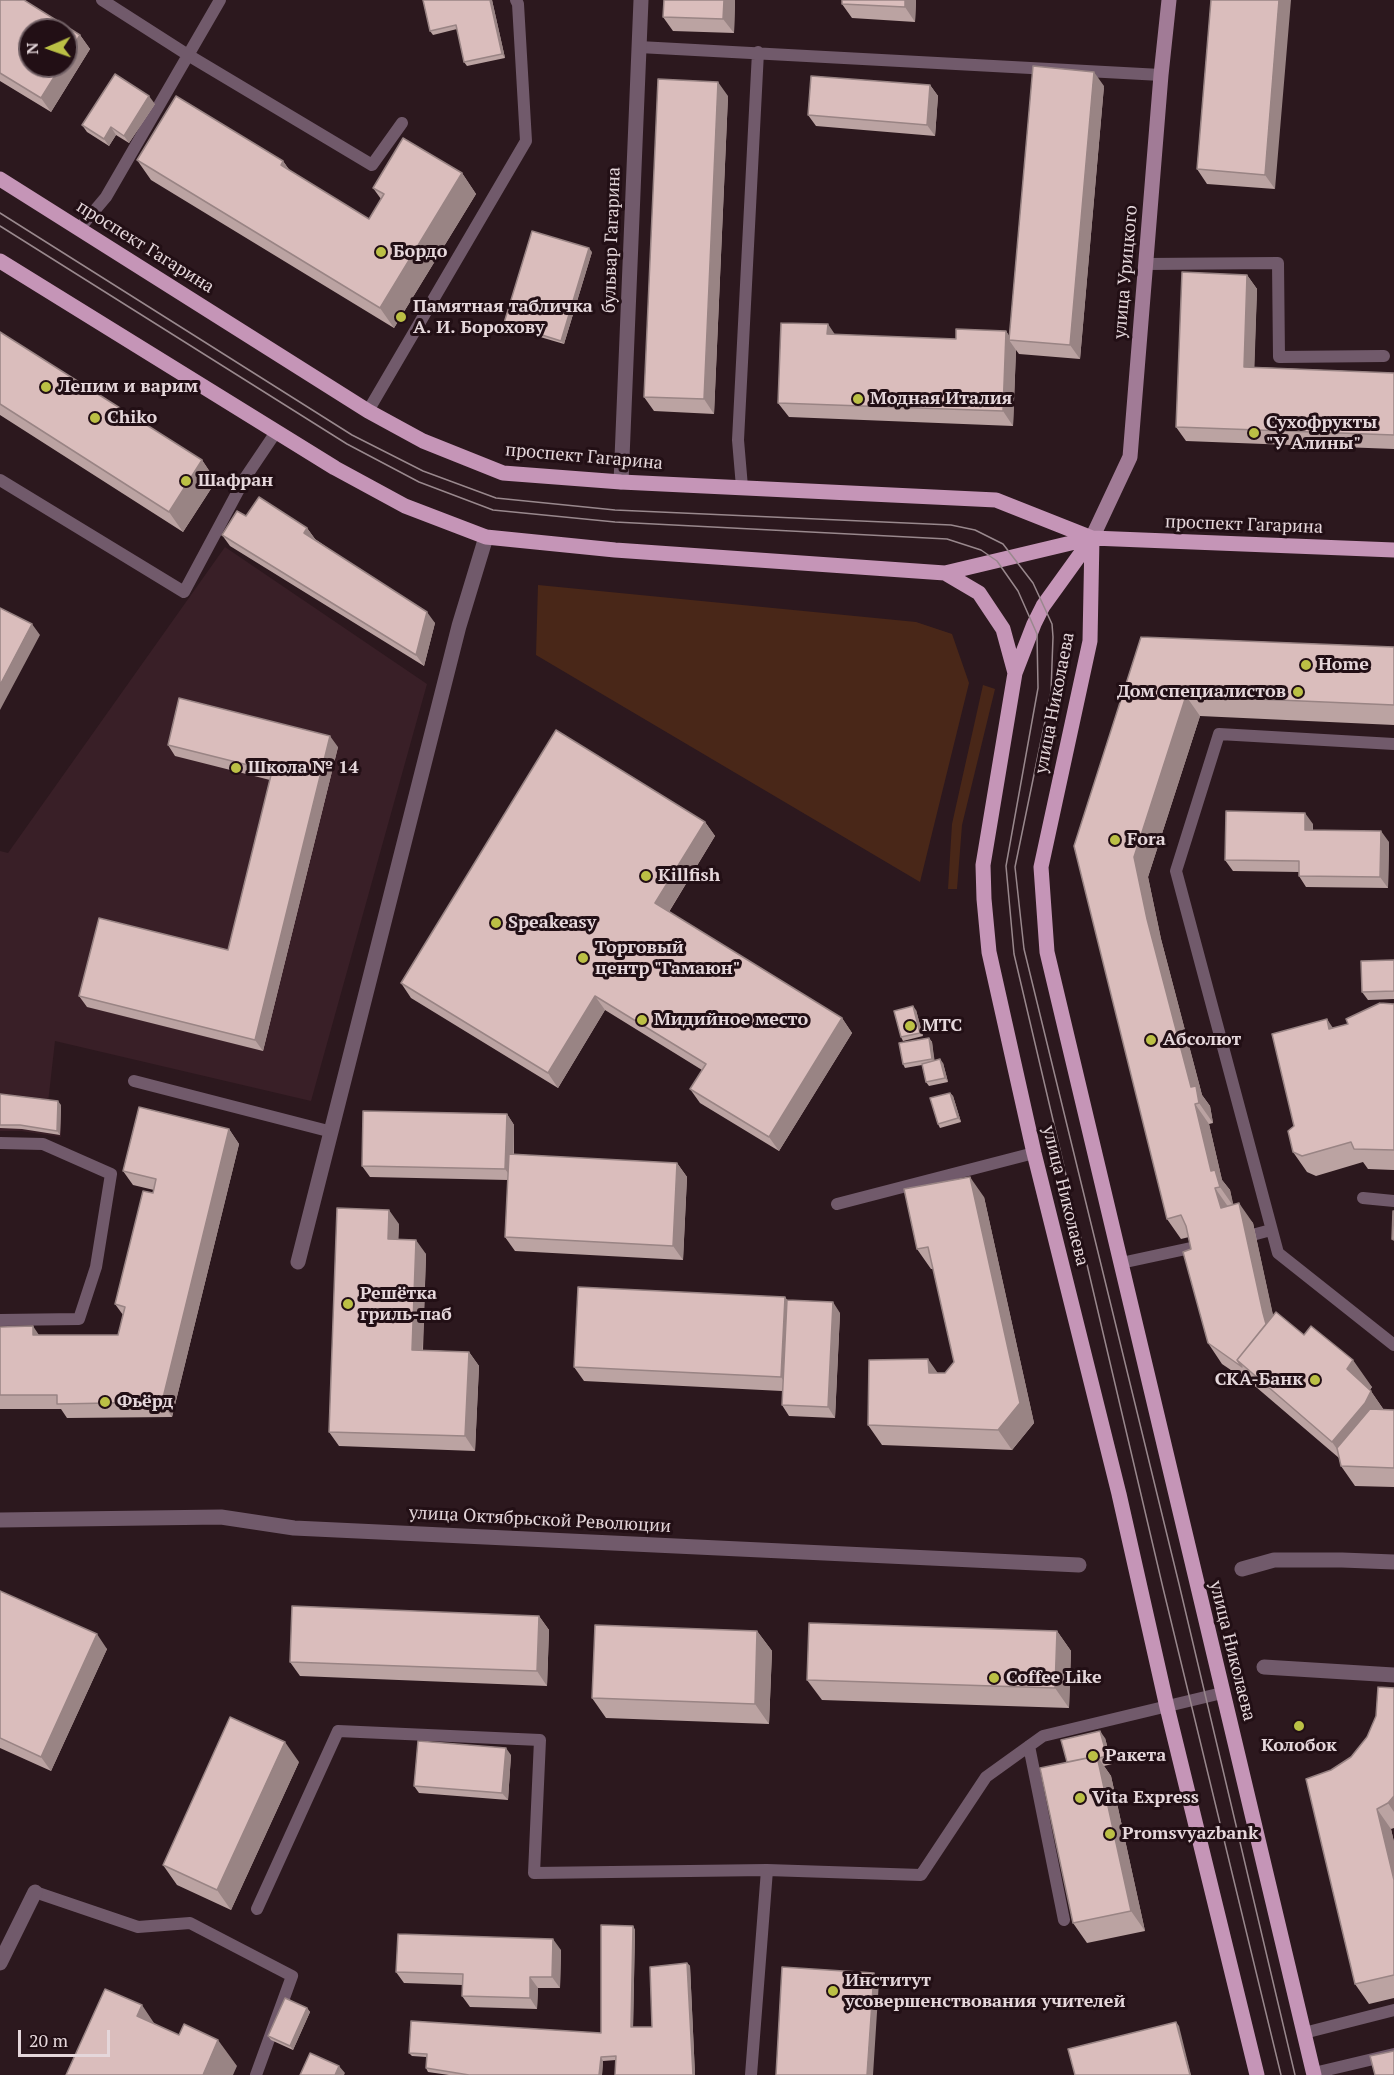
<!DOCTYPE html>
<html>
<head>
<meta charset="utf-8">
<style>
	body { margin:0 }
	#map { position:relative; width:1394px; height:2075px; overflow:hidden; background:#2c181e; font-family:"PT Serif",serif }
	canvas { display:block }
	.north { position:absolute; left:18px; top:18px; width:60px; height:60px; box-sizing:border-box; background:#220f15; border:2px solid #705f64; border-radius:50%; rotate:268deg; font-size:16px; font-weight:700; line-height:24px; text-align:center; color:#e5d7db }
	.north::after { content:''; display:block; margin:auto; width:21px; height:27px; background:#bbc045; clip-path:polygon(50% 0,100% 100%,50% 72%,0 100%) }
	.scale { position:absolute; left:18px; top:2030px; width:92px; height:27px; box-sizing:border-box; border:3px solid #e5d7db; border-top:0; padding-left:8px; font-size:18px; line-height:21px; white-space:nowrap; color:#e5d7db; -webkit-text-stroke:4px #220f15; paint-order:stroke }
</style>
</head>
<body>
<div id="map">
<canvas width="1394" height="2075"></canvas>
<div class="north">N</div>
<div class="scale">20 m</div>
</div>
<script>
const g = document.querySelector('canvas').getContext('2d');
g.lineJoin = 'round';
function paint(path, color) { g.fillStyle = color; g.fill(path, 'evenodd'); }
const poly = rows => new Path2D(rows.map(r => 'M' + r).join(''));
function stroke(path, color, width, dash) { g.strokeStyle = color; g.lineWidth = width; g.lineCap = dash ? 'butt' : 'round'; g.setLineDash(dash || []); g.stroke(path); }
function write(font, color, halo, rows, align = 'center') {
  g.font = font + ' "PT Serif",serif'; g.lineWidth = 6; g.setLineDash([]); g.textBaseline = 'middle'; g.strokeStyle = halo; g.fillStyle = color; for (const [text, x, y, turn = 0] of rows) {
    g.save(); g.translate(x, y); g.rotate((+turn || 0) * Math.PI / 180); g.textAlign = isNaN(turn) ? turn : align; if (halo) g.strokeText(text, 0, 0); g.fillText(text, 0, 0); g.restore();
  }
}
paint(poly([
	[225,547,427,684,311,1101,55,1041,48,1103,61,1105,61,1137,21,1131,0,1131,0,851,8,853]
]), '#391f27');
paint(poly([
	[538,585,916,622,952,634,969,683,920,882,536,655],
	[983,685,995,689,962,825,957,889,948,889,952,824]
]), '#492718');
stroke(poly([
	[102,0,188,55,372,165,402,123],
	[639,47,1161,75],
	[79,229,106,197,220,0],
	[1146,264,1278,263,1279,357,1384,356],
	[368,411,526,141,518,4,516,0],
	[0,480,184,592,245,478,276,432],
	[742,487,738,440,758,52],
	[1394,744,1219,734,1176,871,1278,1253,1394,1345],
	[134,1081,332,1132],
	[0,1143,43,1144,111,1174,96,1267,79,1319,0,1320],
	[1363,1198,1394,1201],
	[837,1204,1034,1153],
	[1256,1234,1271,1230],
	[1121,1263,1200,1246],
	[1029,1746,1064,1920],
	[35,1892,138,1927,190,1923,292,1976,256,2075],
	[257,1909,338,1731,540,1740,534,1873,767,1870],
	[1304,2033,1394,2010],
	[1314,2073,1394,2054],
	[751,2075,767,1870,921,1875,986,1777,1043,1736,1222,1693]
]), '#715a6b', 12);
stroke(poly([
	[621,482,641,0],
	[298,1262,459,626,486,537],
	[0,1520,221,1517,294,1528,1079,1565],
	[1242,1569,1274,1560,1342,1560,1394,1562],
	[1264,1667,1394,1675],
	[0,1963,35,1892]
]), '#715a6b', 15);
stroke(poly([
	[1092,538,1130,457,1161,75,1169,0]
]), '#a17b96', 15);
stroke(poly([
	[0,179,368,411,423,441,503,473,621,482,996,500,1092,538],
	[0,261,335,468,405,506,486,537,615,550,945,573,1092,538,1394,550],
	[1092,538,1043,606,1034,624,1015,673,983,865,984,899,989,952,1034,1153,1119,1494,1167,1707,1257,2075],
	[1092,538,1090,641,1041,867,1047,952,1314,2075],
	[945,573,979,593,1003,629,1015,673]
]), '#c595b7', 15);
stroke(poly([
	[0,213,352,435,423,471,496,498,615,510,951,525,975,530,1003,544,1033,583,1052,624,1053,637,1051,692,1015,867,1024,949,1179,1584,1295,2075],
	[0,226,347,444,419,482,493,510,615,522,947,539,981,550,997,561,1018,591,1037,634,1038,688,1006,866,1014,954,1163,1588,1281,2075]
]), '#99888d', 1.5);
paint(poly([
	[0,0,80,35,90,49,51,112,0,81],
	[492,0,505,58,467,66,464,62,457,29,433,35,430,31],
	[664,0,735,0,734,33,673,31,663,17],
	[842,0,916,0,915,22,852,18,842,4],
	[1211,0,1275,189,1207,184,1197,169],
	[930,85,938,96,935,136,816,126,808,115],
	[1104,86,1080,359,1019,354,1016,350,1013,426,789,417,778,403,956,339,1006,331,1009,336],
	[728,96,714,414,654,411,644,397],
	[155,104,129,143,116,135,109,146,87,132,82,125],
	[137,160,283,161,290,171,369,219,381,199,373,188,462,173,476,194,394,328,151,180],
	[592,252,564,344,506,327,504,323],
	[1247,275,1257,289,1254,367,1394,373,1394,449,1186,441,1176,427],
	[0,332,202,460,216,481,183,532,0,415],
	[246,516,307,528,315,539,435,623,424,666,230,546,222,535],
	[1141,637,1394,647,1394,725,1200,716,1148,877,1161,939,1202,1095,1210,1106,1213,1123,1209,1124,1222,1180,1230,1190,1233,1205,1253,1223,1273,1316,1304,1335,1372,1387,1370,1390,1384,1410,1394,1410,1394,1487,1355,1486,1341,1466,1339,1458,1256,1387,1222,1364,1208,1343,1189,1237,1181,1239,1167,1219,1074,846],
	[168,745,338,747,263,1051,87,1007,79,996,228,950,270,780,175,756],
	[705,822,715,836,669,912,842,1018,852,1033,779,1151,700,1103,690,1089,702,1070,605,1010,558,1088,411,998,401,983],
	[1313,824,1313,830,1389,842,1388,888,1306,887,1299,876,1299,872,1233,871,1225,860],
	[1394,960,1394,999,1368,1000,1362,992],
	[1394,1004,1394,1170,1368,1169,1363,1162,1316,1176,1307,1172,1293,1152,1294,1126,1333,1028,1348,1024],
	[916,1010,923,1036,903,1041,901,1037],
	[929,1038,932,1042,934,1061,943,1063,948,1082,929,1086,926,1082,922,1065,905,1068,903,1064],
	[950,1093,953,1096,961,1122,940,1128,938,1124],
	[0,1094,61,1105,60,1135,22,1129,0,1128],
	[507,1114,514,1125,514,1155,677,1163,687,1177,683,1260,515,1251,505,1237,508,1180,370,1177,362,1166],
	[229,1129,239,1144,172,1417,67,1418,61,1409,0,1409,0,1327,39,1335,118,1335,123,1315,115,1304,154,1190,133,1185,123,1171],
	[984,1197,1034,1423,1012,1450,882,1445,868,1425,938,1373,945,1373,954,1362,933,1269,931,1269,917,1249],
	[399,1224,398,1239,426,1254,423,1350,469,1352,479,1366,475,1451,339,1446,329,1432],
	[785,1297,787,1300,840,1313,835,1418,789,1416,782,1405,782,1391,584,1381,574,1367],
	[0,1591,107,1649,51,1771,0,1748],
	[539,1616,549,1630,547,1686,300,1676,290,1662],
	[757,1631,772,1651,769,1724,606,1718,592,1698],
	[1057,1631,1071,1651,1069,1708,822,1700,807,1680],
	[1394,1688,1394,1828,1391,1829,1394,1842,1394,1998,1369,2004,1355,1984,1331,1770,1351,1757,1367,1737],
	[1105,1738,1112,1764,1104,1766,1111,1776,1145,1931,1087,1943,1073,1923,1066,1762],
	[511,1755,508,1800,419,1793,414,1786],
	[299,1762,231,1910,177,1885,163,1865],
	[633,1926,635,1930,633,2027,652,2027,687,1963,690,1966,695,2075,615,2075,616,2060,603,2061,602,2075,449,2075,428,2072,426,2068,426,2057,412,2056,409,2053,601,2033],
	[561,1950,560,1988,538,1988,537,2009,470,2007,462,1996,462,1985,404,1983,396,1972],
	[307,2008,310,2012,293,2050,271,2040,268,2036]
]), '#bba3a2');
paint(poly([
	[490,0,492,0,505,58,502,54],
	[724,0,735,0,734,33,723,19],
	[905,0,916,0,915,22,905,7],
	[1279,0,1291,0,1275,189,1265,175],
	[80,35,90,49,51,112,41,98,61,66,66,66,66,57],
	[1094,72,1104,86,1080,359,1070,345],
	[718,82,728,96,714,414,704,399],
	[930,85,938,96,935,136,927,125],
	[149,96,155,104,129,143,124,136],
	[111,127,116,135,109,146,104,139],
	[283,161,297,181,281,165],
	[462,173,476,194,394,328,380,308],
	[589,248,592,252,564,344,561,341],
	[1247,275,1257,289,1254,381,1244,367],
	[828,324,838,339,827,334],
	[1006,331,1012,340,1009,340,1016,350,1013,426,1003,411],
	[202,460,216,481,183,532,169,512],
	[307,528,315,539,312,544,304,533],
	[427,612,435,623,424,666,416,655],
	[32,624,40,635,0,710,0,685],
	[1186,696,1200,716,1148,877,1161,939,1202,1095,1210,1106,1213,1123,1199,1103,1191,1087,1147,919,1134,857],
	[330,736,338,747,263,1051,255,1040],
	[1305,813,1313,824,1312,841,1305,830],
	[705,822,715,836,665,918,655,903],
	[1381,831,1389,842,1388,888,1380,877],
	[595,996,605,1010,558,1088,548,1073],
	[913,1006,916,1010,923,1036,920,1033],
	[842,1018,852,1033,779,1151,769,1137],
	[1327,1019,1341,1040,1329,1029],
	[929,1038,932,1042,935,1063,932,1059],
	[940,1059,943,1063,948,1082,945,1078],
	[950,1093,953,1096,961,1122,958,1118],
	[58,1101,61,1105,60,1135,57,1131],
	[1195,1104,1209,1124,1222,1180,1230,1190,1234,1207,1220,1187,1211,1171],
	[507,1114,514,1125,513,1180,505,1169],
	[229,1129,239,1144,172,1417,162,1402],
	[677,1163,687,1177,683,1260,673,1246],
	[970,1177,984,1197,1034,1423,1012,1450,998,1430],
	[1215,1188,1229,1208,1221,1208],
	[1239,1203,1253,1223,1277,1333,1243,1365,1263,1313],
	[389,1210,399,1224,398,1253,388,1239],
	[416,1240,426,1254,422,1364,412,1350],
	[785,1297,795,1311,791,1391,781,1377],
	[833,1302,840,1313,835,1418,828,1407],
	[33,1326,43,1341,33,1335],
	[469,1352,479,1366,475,1451,465,1436],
	[928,1359,942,1379,929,1373],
	[1353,1360,1372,1387,1365,1395,1347,1369],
	[1371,1391,1389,1418,1349,1466,1332,1442],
	[539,1616,549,1630,547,1686,537,1671],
	[757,1631,772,1651,769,1724,755,1704],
	[1057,1631,1071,1651,1069,1708,1055,1688],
	[97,1634,107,1649,51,1771,41,1757],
	[1100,1731,1105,1738,1112,1764,1107,1756],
	[285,1742,299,1762,231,1910,217,1890],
	[506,1748,511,1755,508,1800,502,1793],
	[1097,1756,1111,1776,1145,1931,1131,1911],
	[1394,1796,1394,1812,1388,1803],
	[1377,1809,1391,1829,1394,1842,1394,1880],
	[633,1926,635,1930,633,2031,631,2027],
	[553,1939,561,1950,560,1988,552,1977],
	[687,1963,690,1966,695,2075,693,2075],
	[874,1973,879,1981,873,2075,867,2075],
	[530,1977,538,1988,537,2009,530,1998],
	[142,2005,160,2032,137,2016],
	[307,2008,310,2012,293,2050,290,2046],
	[1176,2022,1179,2026,1191,2075,1190,2075],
	[218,2040,237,2066,233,2075,203,2075],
	[601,2057,603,2061,602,2075,599,2075],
	[339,2066,345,2073,344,2075,335,2075]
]), '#998484');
const building = poly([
	[0,0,24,0,80,35,66,57,66,30,30,30,30,66,61,66,41,98,0,73,0,0],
	[423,0,490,0,502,54,464,62,456,25,430,31,423,0],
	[664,0,724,0,723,19,663,17,664,0],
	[842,0,905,0,905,7,842,4,842,0],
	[1211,0,1279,0,1265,175,1197,169,1211,0],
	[1033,66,1094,72,1070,345,1009,340,1033,66],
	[115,74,149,96,124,136,111,127,104,139,82,125,115,74],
	[811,76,930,85,927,125,808,115,811,76],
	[658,79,718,82,704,399,644,397,658,79],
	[176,96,283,161,281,165,369,219,384,194,373,188,403,138,462,173,380,308,137,160,176,96],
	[532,231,589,248,561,341,504,323,532,231],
	[1182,272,1247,275,1244,367,1394,373,1394,435,1176,427,1182,272],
	[781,323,828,324,827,334,956,339,956,329,1006,331,1003,411,778,403,781,323],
	[0,332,202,460,169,512,0,404,0,332],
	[259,497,307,528,304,533,427,612,416,655,222,535,237,511,246,516,259,497],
	[0,608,32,624,0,685,0,608],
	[1141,637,1394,647,1394,705,1186,696,1134,857,1147,919,1191,1087,1196,1086,1199,1103,1195,1104,1211,1171,1215,1170,1220,1187,1215,1188,1221,1208,1239,1203,1263,1313,1266,1324,1237,1360,1242,1367,1208,1343,1183,1252,1191,1249,1186,1226,1181,1215,1167,1219,1074,846,1141,637],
	[179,698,330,736,255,1040,79,996,99,918,228,950,272,771,168,745,179,698],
	[556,730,705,822,655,903,842,1018,769,1137,690,1089,706,1064,595,996,548,1073,401,983,556,730],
	[1226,811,1305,813,1305,830,1381,831,1380,877,1299,876,1299,861,1225,860,1226,811],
	[1394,960,1394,991,1362,992,1361,961,1394,960],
	[1380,1003,1394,1004,1394,1150,1354,1149,1351,1142,1302,1156,1293,1152,1288,1131,1294,1126,1272,1034,1327,1019,1329,1029,1348,1024,1346,1019,1380,1003],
	[913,1006,920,1033,901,1037,894,1011,913,1006],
	[929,1038,932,1059,903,1064,899,1043,929,1038],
	[940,1059,945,1078,926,1082,922,1064,940,1059],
	[950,1093,958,1118,938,1124,930,1098,950,1093],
	[0,1094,58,1101,57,1131,20,1125,0,1125,0,1094],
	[139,1107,229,1129,162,1402,57,1404,57,1395,0,1395,0,1327,33,1326,33,1335,118,1335,125,1307,115,1304,143,1191,153,1193,156,1179,123,1171,139,1107],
	[363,1111,507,1114,505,1169,362,1166,363,1111],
	[509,1154,677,1163,673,1246,505,1237,509,1154],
	[970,1177,1020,1403,998,1430,868,1425,869,1360,928,1359,929,1373,945,1373,954,1362,928,1247,917,1249,904,1189,970,1177],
	[337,1208,389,1210,388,1239,416,1240,412,1350,469,1352,465,1436,329,1432,337,1208],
	[1393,1211,1394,1211,1394,1240,1392,1239,1393,1211],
	[578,1287,785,1297,781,1377,574,1367,578,1287],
	[787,1300,833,1302,828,1407,782,1405,787,1300],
	[1276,1312,1304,1335,1311,1326,1353,1360,1347,1369,1371,1391,1365,1403,1332,1442,1237,1360,1276,1312],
	[1370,1409,1394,1410,1394,1468,1341,1466,1337,1448,1370,1409],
	[0,1591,97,1634,41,1757,0,1738,0,1591],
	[292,1606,539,1616,537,1671,290,1662,292,1606],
	[809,1623,1057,1631,1055,1688,807,1680,809,1623],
	[595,1625,757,1631,755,1704,592,1698,595,1625],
	[1378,1687,1394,1688,1394,1796,1388,1803,1377,1809,1394,1880,1394,1975,1355,1984,1306,1779,1331,1770,1351,1757,1367,1737,1376,1716,1378,1687],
	[230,1717,285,1742,217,1890,163,1865,230,1717],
	[1100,1731,1107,1756,1099,1758,1097,1756,1067,1762,1061,1740,1100,1731],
	[418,1741,506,1748,502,1793,414,1786,418,1741],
	[1097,1756,1131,1911,1073,1923,1040,1768,1097,1756],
	[601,1925,633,1926,631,2027,652,2027,650,1967,687,1963,693,2075,615,2075,616,2056,601,2057,599,2075,469,2075,426,2068,427,2054,409,2053,411,2021,601,2033,601,1925],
	[398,1934,553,1939,552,1977,530,1977,530,1998,462,1996,463,1974,396,1972,398,1934],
	[782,1967,874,1973,867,2075,776,2075,782,1967],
	[105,1989,142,2005,137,2016,179,2035,184,2024,218,2040,203,2075,66,2075,105,1989],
	[285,1998,307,2008,290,2046,268,2036,285,1998],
	[1176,2022,1190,2075,1075,2075,1068,2049,1176,2022],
	[1394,2051,1394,2075,1375,2075,1370,2056,1394,2051],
	[310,2053,339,2066,335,2075,300,2075,310,2053]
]);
paint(building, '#dabdbc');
stroke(building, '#998484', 1.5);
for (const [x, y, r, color] of [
	[381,252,6,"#bbc045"],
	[401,317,6,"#bbc045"],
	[46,387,6,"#bbc045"],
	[858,399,6,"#bbc045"],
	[95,418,6,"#bbc045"],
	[1254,433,6,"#bbc045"],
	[186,481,6,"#bbc045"],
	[1306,665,6,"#bbc045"],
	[1298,692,6,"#bbc045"],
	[236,768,6,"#bbc045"],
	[1115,840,6,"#bbc045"],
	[646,876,6,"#bbc045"],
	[496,923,6,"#bbc045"],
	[583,958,6,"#bbc045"],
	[642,1020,6,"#bbc045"],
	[910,1026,6,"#bbc045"],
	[1151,1040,6,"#bbc045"],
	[348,1304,6,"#bbc045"],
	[1315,1380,6,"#bbc045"],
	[105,1402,6,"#bbc045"],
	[994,1678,6,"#bbc045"],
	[1299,1726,6,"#bbc045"],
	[1093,1756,6,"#bbc045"],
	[1080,1798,6,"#bbc045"],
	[1110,1834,6,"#bbc045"],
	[833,1991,6,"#bbc045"]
]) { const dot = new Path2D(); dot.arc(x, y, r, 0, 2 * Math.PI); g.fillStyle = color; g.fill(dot); stroke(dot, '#220f15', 2); }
write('18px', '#e5d7db', '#220f15', [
	["бульвар Гагарина",612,240,-88],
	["проспект Гагарина",145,247,32],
	["улица Урицкого",1126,272,-85],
	["проспект Гагарина",584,457,5],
	["проспект Гагарина",1244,525,2],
	["улица Николаева",1055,703,-79],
	["улица Николаева",1065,1196,76],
	["улица Октябрьской Революции",540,1520,3],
	["улица Николаева",1232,1651,76]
]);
write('bold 18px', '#e5d7db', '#220f15', [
	["Бордо",393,252],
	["Памятная табличка",413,307],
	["А. И. Борохову",413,328],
	["Лепим и варим",58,387],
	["Модная Италия",870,399],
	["Chiko",107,418],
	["Сухофрукты",1266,423],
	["\"У Алины\"",1266,444],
	["Шафран",198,481],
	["Home",1318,665],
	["Дом специалистов",1286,692,"right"],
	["Школа № 14",248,768],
	["Fora",1127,840],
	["Killfish",658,876],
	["Speakeasy",508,923],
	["Торговый",595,948],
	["центр \"Гамаюн\"",595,969],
	["Мидийное место",654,1020],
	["МТС",922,1026],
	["Абсолют",1163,1040],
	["Решётка",360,1294],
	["гриль-паб",360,1315],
	["СКА-Банк",1303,1380,"right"],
	["Фьёрд",117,1402],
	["Coffee Like",1006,1678],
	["Колобок",1299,1746,"center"],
	["Ракета",1105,1756],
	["Vita Express",1092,1798],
	["Promsvyazbank",1122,1834],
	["Институт",845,1981],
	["усовершенствования учителей",845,2002]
], 'left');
</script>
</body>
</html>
